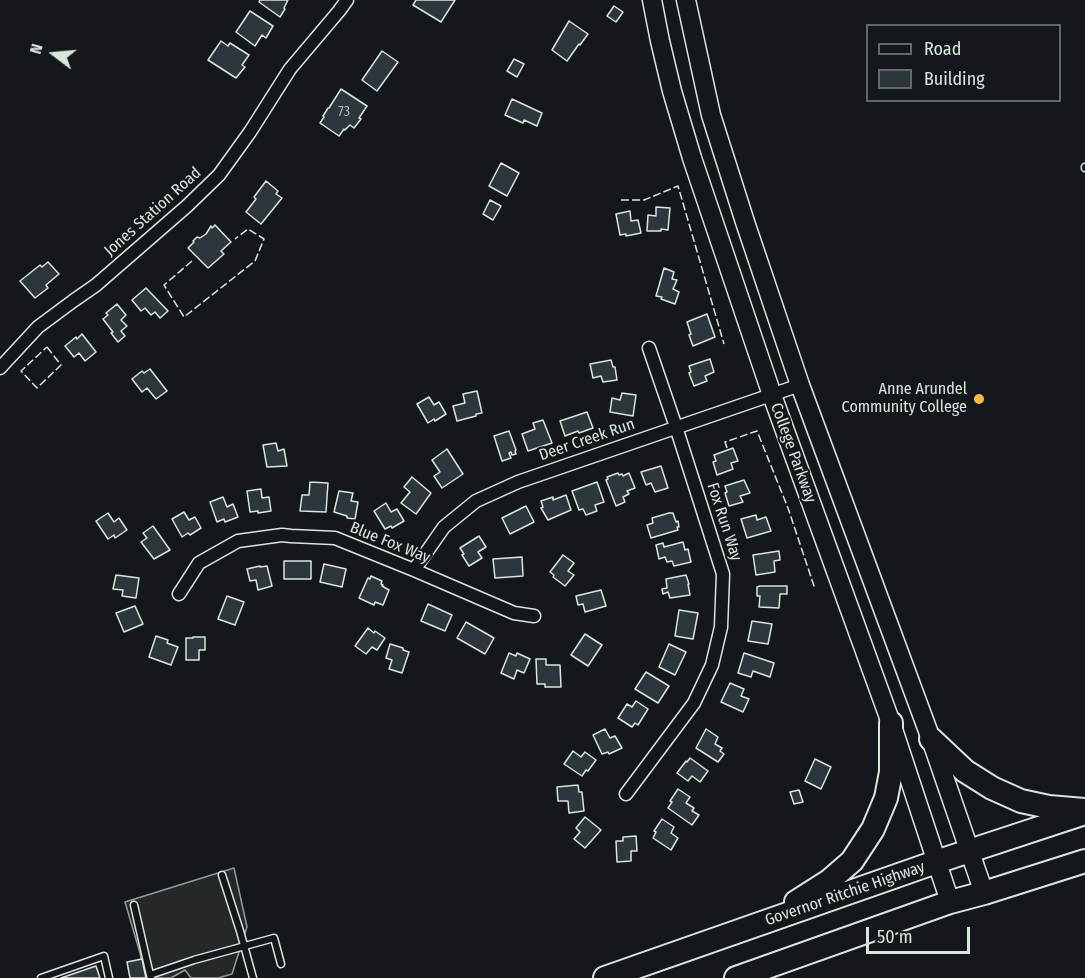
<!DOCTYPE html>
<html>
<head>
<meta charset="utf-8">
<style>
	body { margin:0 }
	#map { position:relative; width:1085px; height:978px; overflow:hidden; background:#14181c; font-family:"Fira Sans Condensed",sans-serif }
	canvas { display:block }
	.legend { position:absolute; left:866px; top:24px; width:195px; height:78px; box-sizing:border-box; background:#14181c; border:2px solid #626a69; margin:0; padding:8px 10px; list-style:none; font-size:18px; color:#d8e6dc }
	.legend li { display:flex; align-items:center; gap:12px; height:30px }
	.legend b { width:30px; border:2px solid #626a69 }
	.north { position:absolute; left:24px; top:24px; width:60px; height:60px; -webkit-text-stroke:4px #14181c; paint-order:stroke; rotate:286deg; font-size:16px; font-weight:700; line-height:24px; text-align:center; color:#d8e6dc }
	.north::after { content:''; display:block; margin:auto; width:21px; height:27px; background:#d8e6dc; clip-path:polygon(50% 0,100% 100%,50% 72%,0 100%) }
	.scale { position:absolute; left:866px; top:927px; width:104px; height:27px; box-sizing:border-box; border:3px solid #d8e6dc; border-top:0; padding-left:8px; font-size:18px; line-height:21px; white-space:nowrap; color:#d8e6dc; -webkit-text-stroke:4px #14181c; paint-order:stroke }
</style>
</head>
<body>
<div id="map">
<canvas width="1085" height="978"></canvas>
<ul class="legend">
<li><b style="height:8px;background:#14181c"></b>Road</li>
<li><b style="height:16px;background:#2c363c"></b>Building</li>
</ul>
<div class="north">N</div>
<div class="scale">50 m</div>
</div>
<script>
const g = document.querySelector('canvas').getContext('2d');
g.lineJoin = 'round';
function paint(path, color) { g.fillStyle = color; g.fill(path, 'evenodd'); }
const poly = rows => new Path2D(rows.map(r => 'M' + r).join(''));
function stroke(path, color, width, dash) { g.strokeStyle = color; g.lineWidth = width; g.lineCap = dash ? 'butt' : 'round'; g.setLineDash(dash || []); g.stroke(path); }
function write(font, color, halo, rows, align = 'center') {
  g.font = font + ' "Fira Sans Condensed",sans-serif'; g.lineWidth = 4.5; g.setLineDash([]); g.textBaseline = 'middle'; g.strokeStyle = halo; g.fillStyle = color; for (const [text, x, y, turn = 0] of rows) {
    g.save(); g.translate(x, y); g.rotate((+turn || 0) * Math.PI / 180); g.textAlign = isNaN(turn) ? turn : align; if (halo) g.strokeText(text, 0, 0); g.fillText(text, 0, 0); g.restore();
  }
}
const parking = poly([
	[234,868,247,927,232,974,218,978,191,978,185,970,171,978,145,978,140,953,125,902,234,868]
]);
paint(parking, '#24282b');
stroke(parking, '#939e99', 1.5);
const building = poly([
	[260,0,288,0,284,8,285,9,280,17,259,2,260,0],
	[416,0,455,0,441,22,413,5,416,0],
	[614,6,623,12,616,22,607,16,614,6],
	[250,11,273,26,266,38,262,35,255,46,236,32,250,11],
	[569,21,588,34,580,45,579,44,567,61,552,50,569,21],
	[221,41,228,46,230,43,249,55,242,65,245,67,236,78,208,60,221,41],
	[382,51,398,62,377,91,362,80,382,51],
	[514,59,524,64,517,77,507,71,514,59],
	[341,89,367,106,359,118,361,119,354,128,350,125,345,130,344,129,339,136,320,123,324,117,323,116,328,108,329,108,341,89],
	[512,99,542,113,537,126,524,120,523,123,505,115,512,99],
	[501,163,519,173,507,196,489,186,501,163],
	[266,181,278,191,276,194,282,198,261,224,246,212,256,199,254,197,266,181],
	[490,200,501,206,493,220,483,214,490,200],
	[656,207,670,208,668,230,661,229,661,231,647,231,648,215,656,216,656,207],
	[630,211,631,221,638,220,641,233,626,236,626,234,620,235,616,214,630,211],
	[215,225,231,242,221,251,224,254,208,268,188,248,194,242,193,241,197,237,200,238,206,234,211,226,212,228,215,225],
	[48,262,59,274,46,285,48,288,35,298,20,281,40,265,42,267,48,262],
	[664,268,674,272,672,279,677,280,673,289,679,292,675,304,661,299,662,297,656,296,664,268],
	[146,288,168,311,160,318,155,312,151,315,145,308,141,311,132,300,146,288],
	[117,304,126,315,121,320,127,326,121,331,125,336,118,342,111,333,113,332,103,319,108,315,106,313,117,304],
	[707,314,715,337,693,346,689,335,691,334,687,322,707,314],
	[82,334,96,352,85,361,79,353,74,357,65,346,76,337,77,339,82,334],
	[710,359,714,372,705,376,707,381,694,386,689,373,691,372,689,366,710,359],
	[611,360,613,367,615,367,617,380,603,382,601,376,593,378,590,364,611,360],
	[150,369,167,391,156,399,147,388,142,392,132,379,142,371,144,373,150,369],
	[477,391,482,413,476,414,476,416,457,421,453,406,465,403,463,394,477,391],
	[622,393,636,395,633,416,610,412,612,398,620,400,622,393],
	[429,397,434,405,439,402,446,414,435,421,434,419,428,423,417,404,429,397],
	[587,412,593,428,579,433,578,431,565,436,560,421,587,412],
	[543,420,552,443,528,451,522,434,535,429,533,423,543,420],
	[509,431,516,450,515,451,516,454,512,455,511,452,509,453,511,458,502,461,494,436,509,431],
	[276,443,278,451,284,449,287,466,267,467,263,445,276,443],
	[733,448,738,461,731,463,733,469,717,475,713,462,716,461,714,455,733,448],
	[447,449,463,474,442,488,434,476,440,472,432,460,447,449],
	[661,466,668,488,655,492,651,483,646,485,641,472,661,466],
	[618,473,619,475,622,474,623,476,629,473,635,488,627,491,629,494,623,497,625,502,616,506,606,480,608,479,607,477,618,473],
	[412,477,431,493,416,514,401,503,410,492,404,487,412,477],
	[744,480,750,493,740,496,743,502,729,506,725,493,727,492,725,486,744,480],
	[310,482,328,483,326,512,300,511,302,495,309,495,310,482],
	[597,482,604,502,595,505,597,511,586,515,583,509,579,510,572,491,597,482],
	[261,489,262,498,269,497,271,511,258,513,258,511,250,512,247,491,261,489],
	[339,491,353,493,351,501,358,502,355,519,347,518,347,516,334,512,339,491],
	[566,495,571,510,548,520,541,508,543,507,541,501,553,497,553,500,566,495],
	[223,497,227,507,233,504,238,517,225,522,224,519,217,522,210,502,223,497],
	[386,503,391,512,397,509,404,521,392,528,391,526,385,529,374,511,386,503],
	[526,506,534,522,510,534,502,518,526,506],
	[184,512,189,520,195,517,201,528,190,535,188,533,182,537,172,519,184,512],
	[108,513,114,522,119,518,127,530,115,538,114,535,108,539,96,521,108,513],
	[669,513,673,513,676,522,678,521,679,527,677,527,678,530,651,538,647,525,653,523,652,518,669,513],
	[756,515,757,520,766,517,771,531,747,538,741,519,756,515],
	[153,526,170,550,154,559,141,542,147,538,143,533,153,526],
	[479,536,486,547,478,552,482,558,469,566,462,555,464,554,460,548,479,536],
	[683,542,685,550,688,549,691,562,674,566,672,561,667,562,665,557,659,559,656,545,663,543,664,547,683,542],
	[779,551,780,560,774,561,775,572,756,575,753,555,779,551],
	[563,555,574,563,568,571,574,575,565,586,553,577,554,575,550,572,563,555],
	[522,557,523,576,495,578,493,559,522,557],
	[284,561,311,561,311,579,284,579,284,561],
	[324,564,346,569,342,587,320,582,324,564],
	[260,566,260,567,267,566,272,586,258,590,256,580,250,581,247,569,260,566],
	[116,575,139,578,136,598,122,596,123,590,113,589,116,575],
	[686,575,689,584,688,584,690,595,670,598,668,592,663,594,662,589,667,588,666,579,686,575],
	[371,576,382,581,381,584,383,585,382,586,389,590,383,605,375,602,374,605,359,598,368,578,370,579,371,576],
	[760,586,787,586,787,594,780,594,779,608,759,607,760,596,757,596,757,587,760,586],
	[601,590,606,606,585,612,583,604,578,605,576,596,601,590],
	[227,596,244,602,235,625,218,619,227,596],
	[428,604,452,615,445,631,421,621,428,604],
	[135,606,143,624,124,632,116,613,135,606],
	[679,610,698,613,693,639,675,636,679,610],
	[752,621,772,624,768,644,748,641,752,621],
	[466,622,494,638,485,654,457,638,466,622],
	[368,628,374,633,375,631,385,638,377,650,372,647,366,654,355,646,368,628],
	[585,634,602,645,588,666,571,655,585,634],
	[156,636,168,640,167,643,178,647,171,665,149,657,156,636],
	[193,637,205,637,205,650,199,650,199,660,186,660,186,638,193,638,193,637],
	[390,644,403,648,403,650,409,652,402,673,389,669,392,660,386,658,390,644],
	[669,644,686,652,675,675,659,667,669,644],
	[509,653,516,656,517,653,530,659,524,673,517,670,514,679,501,673,509,653],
	[744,653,774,663,770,677,753,671,751,677,738,673,744,653],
	[536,659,546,659,546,665,560,665,561,687,545,687,545,684,537,684,536,659],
	[646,672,669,686,658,703,635,689,646,672],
	[730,683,744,689,741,696,749,699,743,712,721,702,730,683],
	[636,701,648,709,638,725,635,723,632,727,618,718,627,704,632,707,636,701],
	[605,729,610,738,615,736,622,748,609,754,608,752,602,754,593,735,605,729],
	[706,729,718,737,715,744,722,748,720,751,724,754,718,762,696,748,706,729],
	[573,751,581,757,585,752,596,760,588,771,586,770,582,776,564,764,573,751],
	[690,758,708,771,700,782,692,776,688,781,677,773,686,761,687,762,690,758],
	[815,759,831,767,821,789,805,781,815,759],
	[578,785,579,792,582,792,584,811,569,813,568,801,558,801,557,787,578,785],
	[678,789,690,797,686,803,694,808,692,811,699,815,692,825,668,808,672,802,670,801,678,789],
	[799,790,803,802,794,804,790,792,799,790],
	[585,817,601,830,585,848,574,839,580,832,576,828,585,817],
	[662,819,674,827,671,833,678,838,671,850,653,838,656,832,654,831,662,819],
	[636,836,637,851,631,851,631,861,617,862,616,841,623,841,623,837,636,836],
	[142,959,146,978,130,978,127,962,142,959],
	[96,966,100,978,61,978,96,966]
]);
paint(building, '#2c363c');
stroke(building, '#d8e6dc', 1.5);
const lane = poly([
	[1085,167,1085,168],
	[222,875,240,931,253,978],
	[134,905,150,975],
	[41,978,104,956,109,978],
	[151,978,150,975,194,960,274,938,281,964]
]);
const street = poly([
	[0,368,38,327,73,301,96,285,187,206,219,175,250,132,290,69,339,11,347,0],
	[414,570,444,527,476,501,518,482,800,385],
	[179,594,199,563,238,541,282,535,291,536,335,538,414,570,514,613,534,616],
	[626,794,694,703,712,665,721,627,723,574,676,427,649,348]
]);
const secondary = poly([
	[652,0,660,41,672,91,692,158,772,395,891,723,950,902],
	[686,0,711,115,745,222,800,385,931,739,984,893]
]);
const highway = poly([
	[931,739,965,771,992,788,1021,801,1049,807,1084,810],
	[796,902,829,881,852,861,873,829,886,798,891,772,891,723],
	[605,978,936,862,1085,813],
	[736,978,950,902,984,893,1085,861]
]);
stroke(lane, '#d8e6dc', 9);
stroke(street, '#d8e6dc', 15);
stroke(secondary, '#d8e6dc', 21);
stroke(highway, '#d8e6dc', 26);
stroke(lane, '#14181c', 6);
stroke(street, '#14181c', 12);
stroke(secondary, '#14181c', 18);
stroke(highway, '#14181c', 22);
stroke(poly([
	[621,200,644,200,678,186,724,344],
	[192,261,164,285,184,317,255,261,264,239,248,229,235,239],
	[47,347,61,365,37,388,21,371,47,347],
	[727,448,725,442,757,431,788,508,815,589]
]), '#d8e6dc', 1.5, [8, 3]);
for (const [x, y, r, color] of [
	[979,399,6,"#ffb74d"]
]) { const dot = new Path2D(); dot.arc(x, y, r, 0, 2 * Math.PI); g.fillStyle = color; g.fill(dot); stroke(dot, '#14181c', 2); }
write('14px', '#adbab4', null, [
	["73",344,112]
]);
write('16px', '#d8e6dc', '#14181c', [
	["Jones Station Road",153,212,-42],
	["Deer Creek Run",587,440,-19],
	["College Parkway",793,453,70],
	["Fox Run Way",724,522,72],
	["Blue Fox Way",390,543,22],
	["Governor Ritchie Highway",845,894,-19]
]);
write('16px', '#d8e6dc', '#14181c', [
	["Anne Arundel",967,390],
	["Community College",967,408]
], 'right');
</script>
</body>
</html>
